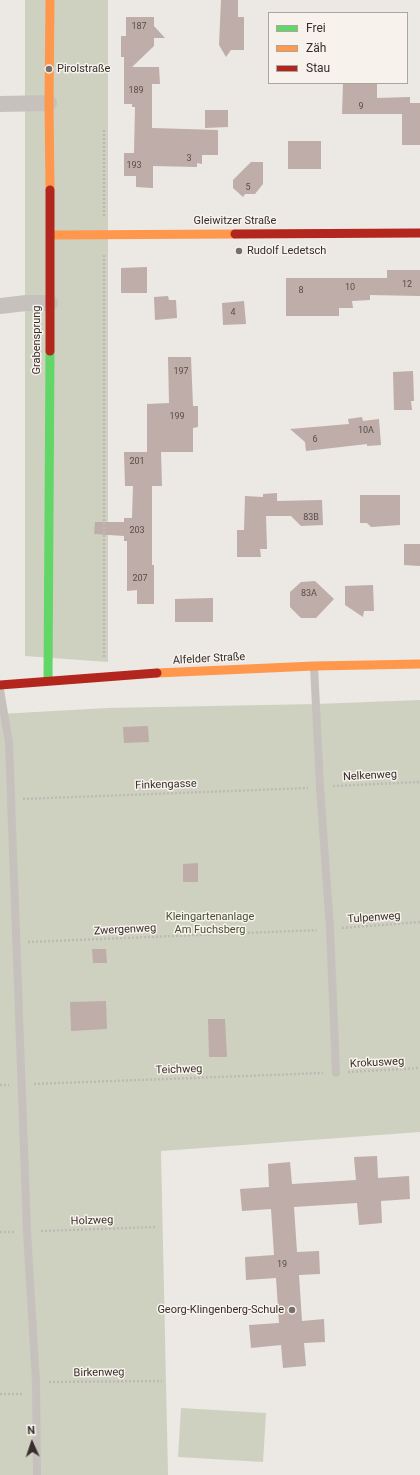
<!DOCTYPE html>
<html>
<head>
<meta charset="utf-8">
<style>
	body { margin:0 }
	#map { position:relative; width:420px; height:1475px; overflow:hidden; background:#ece8e4; font-family:Roboto,sans-serif }
	canvas { display:block }
	.legend { position:absolute; left:268px; top:12px; width:140px; height:72px; box-sizing:border-box; background:#f8f2ed; border:1px solid #aba49f; margin:0; padding:5px 7px; list-style:none; font-size:12px; color:#372e2b }
	.legend li { display:flex; align-items:center; gap:8px; height:20px }
	.legend b { width:20px; border:1px solid #aba49f }
	.north { position:absolute; left:12px; top:1423px; width:40px; height:40px; -webkit-text-stroke:3px #f8f2ed; paint-order:stroke; rotate:357deg; font-size:11px; font-weight:700; line-height:16px; text-align:center; color:#372e2b }
	.north::after { content:''; display:block; margin:auto; width:14px; height:18px; background:#372e2b; clip-path:polygon(50% 0,100% 100%,50% 72%,0 100%) }
</style>
</head>
<body>
<div id="map">
<canvas width="420" height="1475"></canvas>
<ul class="legend">
<li><b style="height:5px;background:#63d668"></b>Frei</li>
<li><b style="height:5px;background:#ff974d"></b>Zäh</li>
<li><b style="height:5px;background:#b3261e"></b>Stau</li>
</ul>
<div class="north">N</div>
</div>
<script>
const g = document.querySelector('canvas').getContext('2d');
g.lineJoin = 'round';
function paint(path, color) { g.fillStyle = color; g.fill(path, 'evenodd'); }
const poly = rows => new Path2D(rows.map(r => 'M' + r).join(''));
function stroke(path, color, width, dash) { g.strokeStyle = color; g.lineWidth = width; g.lineCap = dash ? 'butt' : 'round'; g.setLineDash(dash || []); g.stroke(path); }
function write(font, color, halo, rows, align = 'center') {
  g.font = font + ' Roboto,sans-serif'; g.lineWidth = 3; g.setLineDash([]); g.textBaseline = 'middle'; g.strokeStyle = halo; g.fillStyle = color; for (const [text, x, y, turn = 0] of rows) {
    g.save(); g.translate(x, y); g.rotate((+turn || 0) * Math.PI / 180); g.textAlign = isNaN(turn) ? turn : align; if (halo) g.strokeText(text, 0, 0); g.fillText(text, 0, 0); g.restore();
  }
}
paint(poly([
	[25,0,108,0,108,662,25,656],
	[420,700,420,1132,161,1151,168,1475,0,1475,0,714,108,708,316,704],
	[181,1408,266,1413,263,1462,178,1457]
]), '#ced1c0');
paint(poly([
	[221,0,238,0,238,17,244,17,244,50,231,50,226,57,219,45],
	[126,17,154,17,154,26,165,38,154,38,154,46,132,67,159,67,160,84,152,84,152,128,218,130,218,155,202,155,202,164,197,163,197,167,153,166,153,188,136,187,136,176,124,176,124,153,134,153,135,107,132,107,132,104,124,104,124,57,121,57,121,36,126,36],
	[343,83,377,83,377,98,410,97,410,103,420,103,420,145,402,145,402,114,342,114],
	[205,110,228,110,228,127,205,128],
	[288,141,321,141,321,169,288,169],
	[251,162,263,162,263,184,255,194,245,194,243,197,233,188,233,180],
	[147,267,147,293,121,293,121,268],
	[387,270,420,270,420,296,370,295,370,300,352,301,353,308,339,308,339,316,286,316,286,278,387,278],
	[168,296,169,300,176,300,177,318,155,320,154,297],
	[244,301,246,324,223,325,222,303],
	[168,357,191,357,193,406,198,406,198,427,193,428,193,452,161,452,162,486,152,486,152,565,154,565,154,604,137,604,137,590,127,591,127,541,124,541,124,536,94,534,95,522,124,522,124,518,132,518,133,486,125,486,124,452,147,452,147,404,169,403],
	[413,371,414,401,411,401,412,410,394,410,393,372],
	[362,417,363,421,379,419,381,445,367,446,367,444,306,451,305,442,290,429,349,424,348,419],
	[277,493,277,501,322,500,323,525,301,526,291,516,266,516,267,549,260,549,261,557,237,557,237,530,244,530,245,496,263,497,263,494],
	[360,495,400,495,400,525,371,527,367,523,360,523],
	[404,544,420,544,420,566,404,565],
	[315,581,334,599,316,618,301,618,290,607,290,592,301,582],
	[373,585,374,611,364,611,363,617,345,605,345,586],
	[213,598,213,622,175,622,175,599],
	[148,726,149,742,124,743,123,727],
	[198,863,198,882,183,882,183,864],
	[92,949,106,949,107,963,93,963],
	[106,1001,107,1029,71,1031,70,1002],
	[208,1019,225,1019,227,1057,209,1057],
	[377,1156,378,1178,409,1176,410,1199,381,1201,382,1223,359,1225,357,1203,294,1207,297,1252,319,1251,320,1274,299,1275,302,1321,324,1319,325,1342,304,1343,306,1366,283,1368,281,1345,251,1348,249,1325,279,1323,276,1278,246,1280,245,1257,274,1255,271,1209,242,1211,240,1189,269,1187,268,1164,290,1162,292,1184,356,1180,354,1157]
]), '#beada8');
stroke(poly([
	[104,216,104,130],
	[104,255,104,658],
	[333,786,420,782],
	[23,799,308,788],
	[342,928,420,922],
	[28,942,317,930],
	[348,1072,420,1068],
	[34,1084,323,1073],
	[0,1085,9,1085],
	[41,1231,156,1227],
	[0,1232,14,1232],
	[49,1382,162,1381],
	[0,1394,23,1394]
]), '#bfb9b5', 2.5, [2, 2]);
stroke(poly([
	[314,666,320,787,330,929,336,1073],
	[0,690,9,743,27,1231,36,1382,37,1475]
]), '#c6c1bd', 8);
stroke(poly([
	[0,104,49,103],
	[0,306,26,303,50,303]
]), '#c6c1bd', 16);
stroke(poly([
	[48,680,50,351]
]), '#63d668', 9);
stroke(poly([
	[50,0,49,103,50,190],
	[51,235,235,234],
	[157,673,314,666,420,664]
]), '#ff974d', 9);
stroke(poly([
	[235,234,420,233],
	[50,351,50,190],
	[0,685,157,673]
]), '#b3261e', 9);
for (const [x, y, r, color] of [
	[49,69,4,"#766f6c"],
	[239,251,4,"#766f6c"],
	[292,1310,4,"#766f6c"]
]) { const dot = new Path2D(); dot.arc(x, y, r, 0, 2 * Math.PI); g.fillStyle = color; g.fill(dot); stroke(dot, '#f8f2ed', 1.5); }
write('9px', '#594e4a', null, [
	["187",139,27],
	["189",136,91],
	["9",361,107],
	["3",189,159],
	["193",134,166],
	["5",248,188],
	["12",407,285],
	["10",350,288],
	["8",301,291],
	["4",233,313],
	["197",181,372],
	["199",177,417],
	["10A",366,431],
	["6",315,440],
	["201",137,462],
	["83B",311,518],
	["203",137,531],
	["207",140,579],
	["83A",309,594],
	["19",282,1265]
]);
write('11px', '#372e2b', '#f8f2ed', [
	["Pirolstraße",57,69],
	["Rudolf Ledetsch",247,251],
	["Georg-Klingenberg-Schule",284,1310,"right"]
], 'left');
write('11px', '#372e2b', '#f8f2ed', [
	["Gleiwitzer Straße",235,221],
	["Grabensprung",37,340,-90],
	["Alfelder Straße",209,659,-3],
	["Nelkenweg",370,776,-3],
	["Finkengasse",166,785,-2],
	["Tulpenweg",374,918,-4],
	["Zwergenweg",125,930,-3],
	["Krokusweg",377,1063,-3],
	["Teichweg",179,1070,-2],
	["Holzweg",92,1221,-2],
	["Birkenweg",99,1373,-1]
]);
write('11px', '#485232', '#f8f2ed', [
	["Kleingartenanlage",210,917],
	["Am Fuchsberg",210,930]
]);
</script>
</body>
</html>
